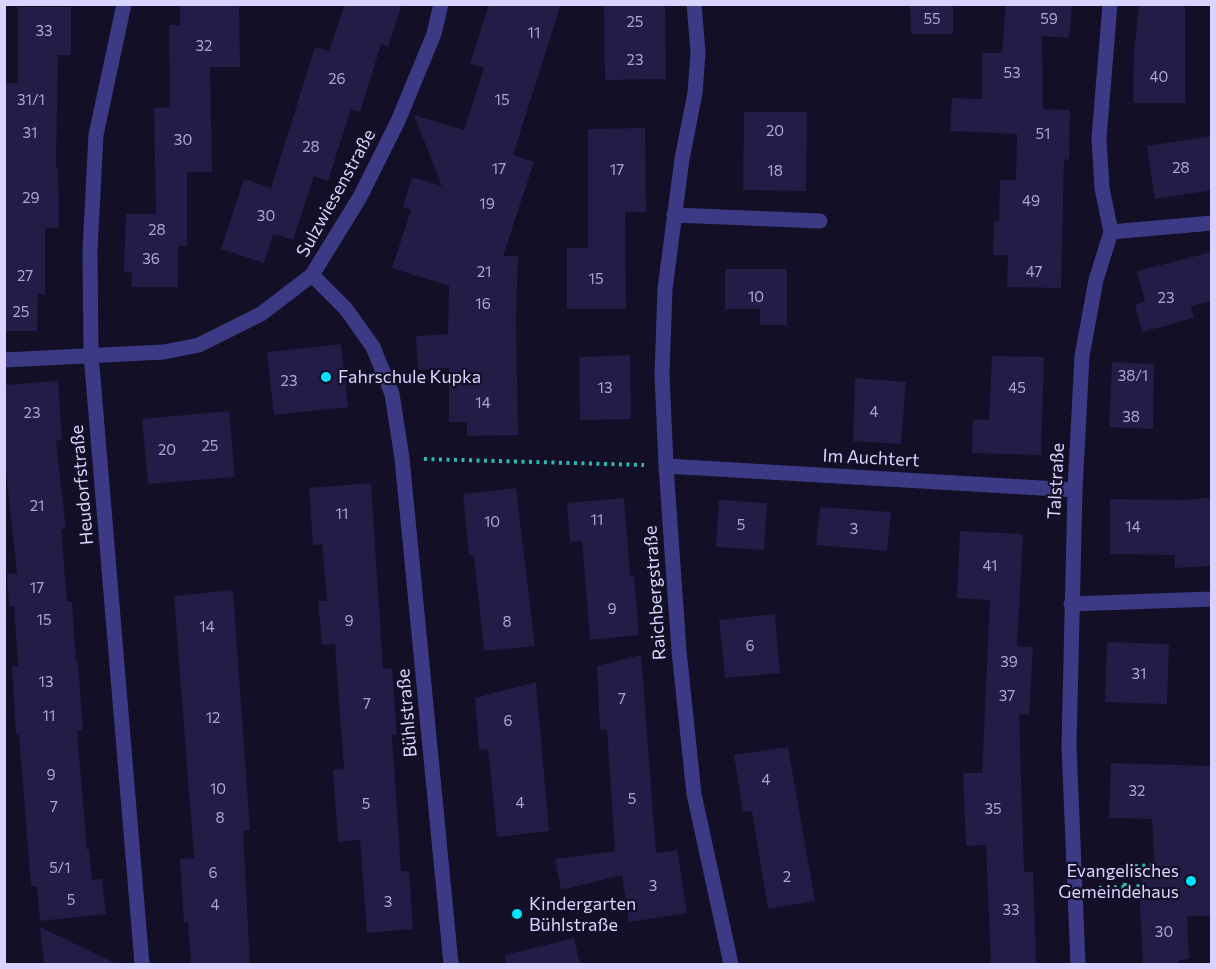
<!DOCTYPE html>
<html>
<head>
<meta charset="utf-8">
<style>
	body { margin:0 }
	#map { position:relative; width:1216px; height:969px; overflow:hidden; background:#130f26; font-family:Commissioner,sans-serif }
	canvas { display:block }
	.frame { position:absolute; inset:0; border:6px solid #d9d4ff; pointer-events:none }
</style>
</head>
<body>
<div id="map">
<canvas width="1216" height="969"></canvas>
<div class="frame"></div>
</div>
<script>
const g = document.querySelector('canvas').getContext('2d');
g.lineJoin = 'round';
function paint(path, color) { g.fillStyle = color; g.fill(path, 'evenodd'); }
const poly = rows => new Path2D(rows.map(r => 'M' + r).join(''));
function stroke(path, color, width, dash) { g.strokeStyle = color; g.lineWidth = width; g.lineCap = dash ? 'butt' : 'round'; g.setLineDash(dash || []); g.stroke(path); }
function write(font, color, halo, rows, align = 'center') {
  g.font = font + ' Commissioner,sans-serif'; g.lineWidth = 4.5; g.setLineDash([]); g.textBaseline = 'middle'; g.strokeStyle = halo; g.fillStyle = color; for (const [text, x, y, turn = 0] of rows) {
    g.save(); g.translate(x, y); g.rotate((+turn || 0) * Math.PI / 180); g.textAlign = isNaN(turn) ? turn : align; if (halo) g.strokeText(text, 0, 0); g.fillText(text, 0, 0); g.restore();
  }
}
paint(poly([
	[180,4,239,4,240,67,210,67,212,172,187,172,187,246,178,246,178,287,131,287,132,272,124,272,126,214,156,214,154,108,170,107,169,25,180,25],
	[345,4,402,4,388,47,381,44,360,112,351,109,328,181,314,176,293,240,273,234,264,263,221,249,244,179,271,188,315,47,329,51],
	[489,4,561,4,513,155,534,162,503,256,518,256,516,321,518,435,467,436,467,422,449,422,449,368,418,370,416,336,448,334,449,286,392,268,411,210,403,207,412,177,442,186,414,115,464,130,484,68,470,64],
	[604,4,665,4,666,79,605,80],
	[910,4,953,4,953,34,911,34],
	[1006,4,1072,4,1069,38,1042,36,1043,109,1070,110,1069,160,1064,159,1061,288,1007,287,1008,255,993,255,994,221,999,221,1000,180,1016,180,1017,134,950,131,952,98,982,99,982,53,1002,53],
	[1139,4,1185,4,1185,103,1133,103,1134,52],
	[18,7,71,7,71,55,58,55,56,167,58,167,59,228,45,228,45,295,38,294,37,331,4,331,4,83,18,83],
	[744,112,807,112,806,191,743,190],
	[645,128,646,212,625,212,626,309,567,309,567,248,588,248,588,129],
	[1212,136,1212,190,1155,199,1147,146],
	[1212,252,1212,301,1191,306,1194,318,1142,332,1135,304,1145,302,1137,271],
	[725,269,787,269,787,325,760,325,760,309,725,309],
	[341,344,348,407,274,415,267,352],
	[630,355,631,419,580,420,579,357],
	[992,356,1044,357,1041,455,972,453,973,419,989,420],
	[1112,362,1154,364,1153,429,1109,427],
	[855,378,906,382,901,444,853,441],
	[58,381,62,440,56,441,66,529,61,529,67,602,72,602,76,662,78,662,83,731,77,731,87,850,89,849,92,880,102,879,106,914,40,921,37,886,31,886,19,735,16,735,12,666,18,666,14,606,9,606,7,574,17,573,4,453,4,385],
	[229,411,235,477,148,484,142,419],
	[371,483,383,669,392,668,397,735,392,735,401,871,409,871,413,929,367,933,360,840,338,842,333,770,344,769,335,644,322,645,318,601,327,601,322,544,313,545,309,488],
	[516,488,535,646,484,651,474,555,469,555,463,494],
	[1212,497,1212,566,1175,568,1175,555,1110,554,1110,499,1187,500],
	[624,498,630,576,634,575,639,635,590,640,582,541,570,542,567,503],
	[719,500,767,503,764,550,716,547],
	[820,507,891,512,887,551,816,545],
	[960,531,1023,534,1017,646,1033,647,1029,715,1019,714,1024,872,1033,872,1036,964,991,964,986,845,966,846,963,773,982,773,990,600,957,598],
	[233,590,250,830,243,831,250,964,191,964,188,922,184,923,180,859,194,858,174,596],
	[775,614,780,673,725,678,719,620],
	[1107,642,1169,644,1167,704,1105,702],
	[641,655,656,853,677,850,687,913,629,922,622,875,561,890,555,859,615,851,607,729,600,730,597,666],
	[536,682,549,831,497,837,488,749,479,750,475,698],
	[788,747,815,901,768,909,752,811,743,812,734,755],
	[1111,763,1212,766,1212,916,1187,916,1189,959,1179,960,1179,964,1143,964,1139,889,1142,889,1141,876,1155,875,1152,819,1109,818],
	[40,927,117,964,44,964],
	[574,938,580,964,506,964,505,955]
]), '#241b47');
stroke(poly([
	[424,459,644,465],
	[1125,886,1124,867,1155,865],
	[1099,888,1142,886]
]), '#2fb8b0', 4, [3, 4.5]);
stroke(poly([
	[124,4,96,135,90,250,91,354,142,964],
	[694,4,698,52,695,93,682,159,665,289,662,374,666,466,679,651,694,794,731,964],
	[674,215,820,221],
	[1111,232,1212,223],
	[312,275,346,309,373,347,392,394,402,458,451,964],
	[4,360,164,352,199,345,261,314,312,275,360,197,398,121,434,34,441,4],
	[666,466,1075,490],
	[1071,604,1212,599],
	[1078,964,1069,746,1075,490,1082,356,1096,280,1111,232,1102,188,1099,138,1110,4]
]), '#3d3a85', 15);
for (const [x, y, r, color] of [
	[326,377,6,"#00e5ff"],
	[1191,881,6,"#00e5ff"],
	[517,914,6,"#00e5ff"]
]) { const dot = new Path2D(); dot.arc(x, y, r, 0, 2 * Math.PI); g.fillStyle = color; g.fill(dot); stroke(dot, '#130f26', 2); }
write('15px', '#aca6d1', null, [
	["55",932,19],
	["59",1049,19],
	["25",635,22],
	["33",44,31],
	["11",534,33],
	["32",204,46],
	["23",635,60],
	["53",1012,73],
	["40",1159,77],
	["26",337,79],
	["31/1",31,100],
	["15",502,100],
	["20",775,131],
	["31",30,133],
	["51",1043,134],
	["30",183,140],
	["28",311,147],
	["28",1181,168],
	["17",499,169],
	["17",617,170],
	["18",775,171],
	["29",31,198],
	["49",1031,201],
	["19",487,204],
	["30",266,216],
	["28",157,230],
	["36",151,259],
	["21",484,272],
	["47",1034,272],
	["27",25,276],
	["15",596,279],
	["10",756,297],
	["23",1166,298],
	["16",483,304],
	["25",21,312],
	["38/1",1133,376],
	["23",289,381],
	["13",605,388],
	["45",1017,388],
	["14",483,403],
	["4",874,412],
	["23",32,413],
	["38",1131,417],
	["25",210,446],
	["20",167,450],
	["21",37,506],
	["11",342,514],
	["11",597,520],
	["10",492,522],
	["5",741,525],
	["14",1133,527],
	["3",854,529],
	["41",990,566],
	["17",37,588],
	["9",612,609],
	["15",44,620],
	["9",349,621],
	["8",507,622],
	["14",207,627],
	["6",750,646],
	["39",1009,662],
	["31",1139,674],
	["13",46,682],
	["37",1007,696],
	["7",622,699],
	["7",367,704],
	["11",49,716],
	["12",213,718],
	["6",508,721],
	["9",51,775],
	["4",766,780],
	["10",218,789],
	["32",1137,791],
	["5",632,799],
	["4",520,803],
	["5",366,804],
	["7",54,807],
	["35",993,809],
	["8",220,818],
	["5/1",60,868],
	["6",213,873],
	["2",787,877],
	["3",653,886],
	["5",71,900],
	["3",388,902],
	["4",215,905],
	["33",1011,910],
	["30",1164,932]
]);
write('18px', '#d9d4ff', '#130f26', [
	["Sulzwiesenstraße",336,193,-61],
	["Im Auchtert",871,458,3],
	["Talstraße",1056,481,-87],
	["Heudorfstraße",82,485,-95],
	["Raichbergstraße",655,593,-94],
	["Bühlstraße",407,713,-95]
]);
write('18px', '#d9d4ff', '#130f26', [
	["Fahrschule Kupka",338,377],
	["Evangelisches",1179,871,"right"],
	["Gemeindehaus",1179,892,"right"],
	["Kindergarten",529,904],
	["Bühlstraße",529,925]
], 'left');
</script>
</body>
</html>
